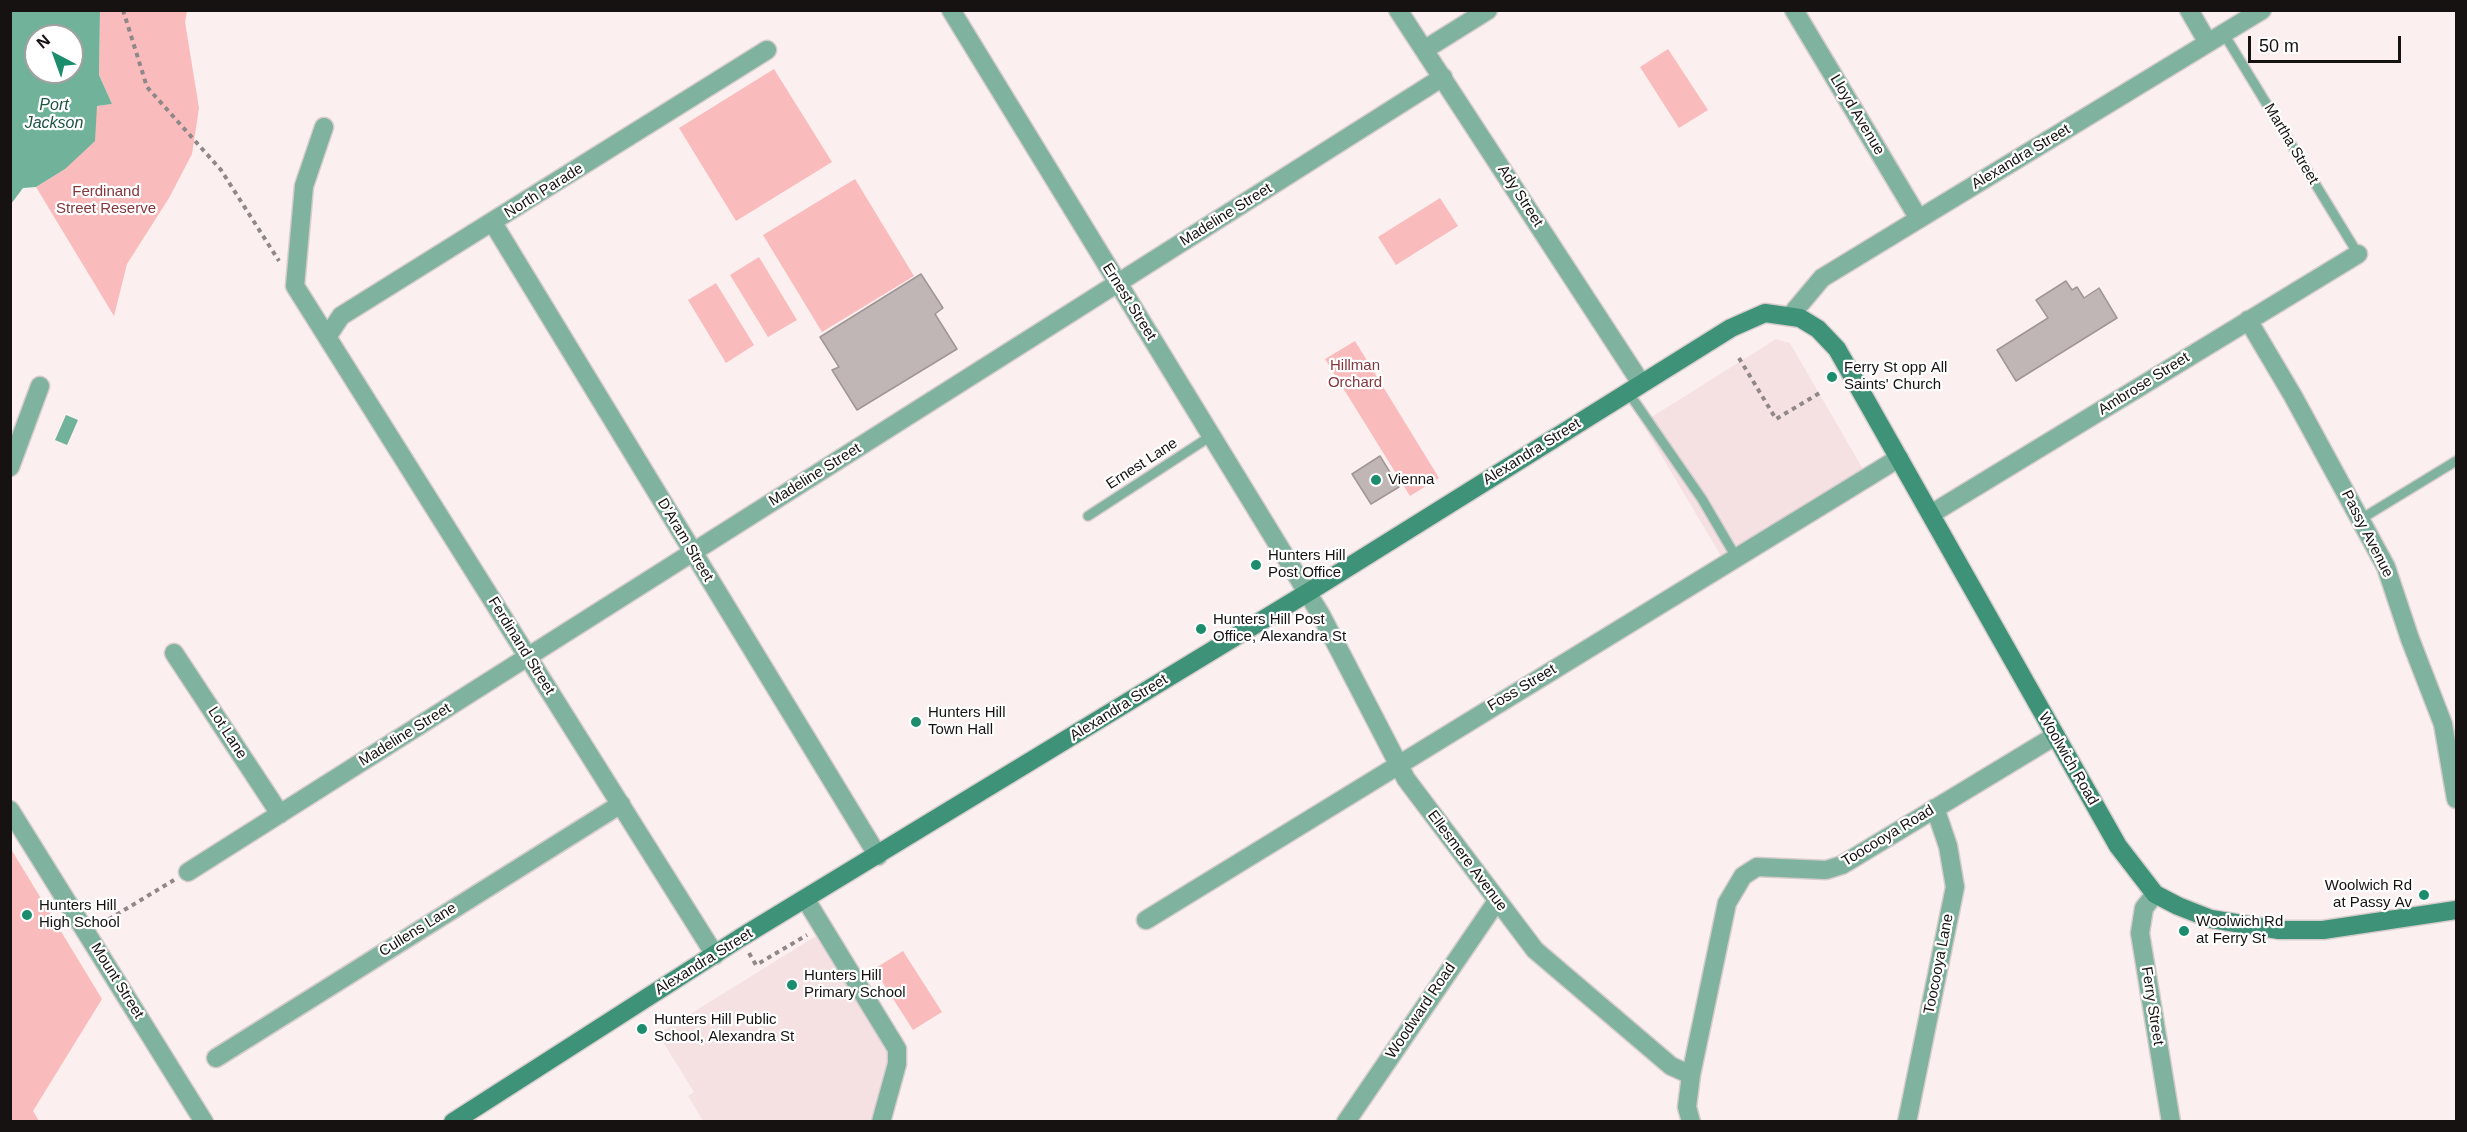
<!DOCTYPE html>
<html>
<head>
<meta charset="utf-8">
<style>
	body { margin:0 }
	#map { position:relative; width:2467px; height:1132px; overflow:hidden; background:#fbf0ef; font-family:Helvetica,sans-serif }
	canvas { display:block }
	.frame { position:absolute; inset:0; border:12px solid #161212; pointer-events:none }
	.north { position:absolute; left:24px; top:24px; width:60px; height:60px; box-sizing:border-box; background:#fff; border:2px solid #a2a0a0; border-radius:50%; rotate:319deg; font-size:16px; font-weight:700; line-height:24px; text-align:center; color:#161212 }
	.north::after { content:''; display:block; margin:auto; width:21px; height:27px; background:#1b8d6d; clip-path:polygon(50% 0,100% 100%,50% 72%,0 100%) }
	.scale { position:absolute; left:2248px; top:36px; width:153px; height:27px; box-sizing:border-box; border:3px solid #161212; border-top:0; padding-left:8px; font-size:18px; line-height:21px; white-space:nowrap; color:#161212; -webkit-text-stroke:4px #fff; paint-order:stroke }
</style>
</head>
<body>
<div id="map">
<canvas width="2467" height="1132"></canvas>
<div class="frame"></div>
<div class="north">N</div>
<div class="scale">50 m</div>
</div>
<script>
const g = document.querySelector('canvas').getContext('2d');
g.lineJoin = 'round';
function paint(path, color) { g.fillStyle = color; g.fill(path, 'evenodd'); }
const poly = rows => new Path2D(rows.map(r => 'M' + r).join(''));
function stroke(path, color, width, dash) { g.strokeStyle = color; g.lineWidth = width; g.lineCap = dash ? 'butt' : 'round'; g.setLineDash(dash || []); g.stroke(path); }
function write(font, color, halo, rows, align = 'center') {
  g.font = font + ' Helvetica,sans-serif'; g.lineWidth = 4.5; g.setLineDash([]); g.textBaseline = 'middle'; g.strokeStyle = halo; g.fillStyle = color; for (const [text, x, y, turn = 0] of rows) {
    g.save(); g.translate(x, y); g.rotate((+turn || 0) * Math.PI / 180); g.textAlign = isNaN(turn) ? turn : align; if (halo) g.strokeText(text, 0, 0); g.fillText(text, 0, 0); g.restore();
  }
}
paint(poly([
	[1776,339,1790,343,1864,471,1721,556,1642,423],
	[816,936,895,1058,875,1121,703,1121,688,1096,694,1092,658,1034]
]), '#f5e1e1');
paint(poly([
	[100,11,187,11,185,22,199,108,192,154,169,198,127,264,114,316,36,187,65,169,97,106,112,104,99,75],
	[1668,49,1708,110,1679,128,1640,67],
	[774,69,832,162,736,221,679,128],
	[855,179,914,276,822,332,763,235],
	[1440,198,1458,226,1396,265,1378,237],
	[759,257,797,320,768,337,730,275],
	[716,283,754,345,726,363,688,300],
	[1355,341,1439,478,1410,496,1325,359],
	[11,849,102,999,33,1111,39,1121,11,1121],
	[903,951,942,1012,913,1030,874,969]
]), '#fabbbc');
paint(poly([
	[11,10,100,11,99,75,112,104,97,106,95,141,65,169,36,187,23,188,11,204],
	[36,36,72,36,72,72,36,72],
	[66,415,78,420,67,445,55,440]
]), '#70b29a');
const building = poly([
	[921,274,943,308,935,314,957,349,857,410,832,370,839,367,820,337,921,274],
	[2066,281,2072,290,2077,287,2084,298,2099,288,2117,318,2016,381,1997,350,2048,318,2036,300,2066,281],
	[1380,456,1399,487,1371,504,1352,474,1380,456]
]);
paint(building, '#c0b6b5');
stroke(building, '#a09696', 1.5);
const lane = poly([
	[2224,34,2358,254],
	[1628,392,1702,499,1736,557],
	[1088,516,1211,436],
	[2361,519,2456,461]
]);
const street = poly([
	[951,10,1321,615,1406,779,1535,950,1671,1066,1691,1075],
	[1398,10,1641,383],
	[1794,10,1919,219],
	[2189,10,2208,43],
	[1424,50,1488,10],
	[324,127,304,186,295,286,715,955],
	[493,223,878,856],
	[1791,315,1822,278,2262,10],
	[2248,320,2293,396,2386,567,2410,639,2443,724,2456,799],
	[327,337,341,316,767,50],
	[10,467,40,386],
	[1931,514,2358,254],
	[174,653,280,814],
	[10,810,204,1122],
	[188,872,1443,77],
	[2155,894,2144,908,2140,933,2171,1122],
	[806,900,897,1049,897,1064,881,1122],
	[1146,920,1899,458],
	[216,1058,621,804],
	[1346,1122,1497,901],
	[1691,1122,1687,1107,1691,1075,1727,903,1743,876,1757,867,1826,870,1842,865,2055,736],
	[1907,1122,1955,887,1948,846,1935,808]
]);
const secondary = poly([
	[453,1122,740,938,1307,593,1731,328,1765,313,1800,318,1818,329,1837,349,2118,846,2155,894,2178,906,2211,919,2279,930,2323,930,2456,910]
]);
stroke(lane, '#d6cccc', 12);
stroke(street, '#d6cccc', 21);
stroke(secondary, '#d6cccc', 21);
stroke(poly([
	[123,10,147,87,221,170,279,261],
	[1739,358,1776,419,1823,391],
	[101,924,174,880],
	[749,953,756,965,807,935]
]), '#908888', 4, [4.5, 4.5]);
stroke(lane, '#7fb29f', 9);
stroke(street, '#7fb29f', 18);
stroke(secondary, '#3d9277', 18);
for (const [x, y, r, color] of [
	[1832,377,6,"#1b8d6d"],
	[1376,480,6,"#1b8d6d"],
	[1256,565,6,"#1b8d6d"],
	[1201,629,6,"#1b8d6d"],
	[916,722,6,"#1b8d6d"],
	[2424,895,6,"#1b8d6d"],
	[27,915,6,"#1b8d6d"],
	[2184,931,6,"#1b8d6d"],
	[792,985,6,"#1b8d6d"],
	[642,1029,6,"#1b8d6d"]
]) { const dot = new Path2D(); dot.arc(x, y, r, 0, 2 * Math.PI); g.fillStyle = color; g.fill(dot); stroke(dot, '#fff', 2); }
write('15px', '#161212', '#fff', [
	["Lloyd Avenue",1857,115,59],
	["Martha Street",2291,144,59],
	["Alexandra Street",2021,157,-31],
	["North Parade",544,191,-32],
	["Ady Street",1520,196,57],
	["Madeline Street",1226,215,-32],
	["Ernest Street",1129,302,58],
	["Ambrose Street",2144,384,-32],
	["Alexandra Street",1532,452,-32],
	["Ernest Lane",1142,464,-33],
	["Madeline Street",815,475,-32],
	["Passy Avenue",2367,534,63],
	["D'Aram Street",685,540,59],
	["Ferdinand Street",521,646,58],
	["Foss Street",1522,688,-31],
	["Alexandra Street",1119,708,-32],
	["Lot Lane",227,733,57],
	["Madeline Street",405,735,-32],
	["Woolwich Road",2068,759,60],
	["Toocooya Road",1888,836,-31],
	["Ellesmere Avenue",1467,861,53],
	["Cullens Lane",418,930,-32],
	["Alexandra Street",704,962,-32],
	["Toocooya Lane",1939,964,-79],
	["Mount Street",117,981,58],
	["Ferry Street",2152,1006,81],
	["Woodward Road",1421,1011,-56]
]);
write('15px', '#84373d', '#fff', [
	["Ferdinand",106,192],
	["Street Reserve",106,209],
	["Hillman",1355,366],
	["Orchard",1355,383]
]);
write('15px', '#161212', '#fff', [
	["Ferry St opp All",1844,368],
	["Saints' Church",1844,385],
	["Vienna",1388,480],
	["Hunters Hill",1268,556],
	["Post Office",1268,573],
	["Hunters Hill Post",1213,620],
	["Office, Alexandra St",1213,637],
	["Hunters Hill",928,713],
	["Town Hall",928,730],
	["Woolwich Rd",2412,886,"right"],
	["at Passy Av",2412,903,"right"],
	["Hunters Hill",39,906],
	["High School",39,923],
	["Woolwich Rd",2196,922],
	["at Ferry St",2196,939],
	["Hunters Hill",804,976],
	["Primary School",804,993],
	["Hunters Hill Public",654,1020],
	["School, Alexandra St",654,1037]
], 'left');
write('italic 16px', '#205544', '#fff', [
	["Port",54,106],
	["Jackson",54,124]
]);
</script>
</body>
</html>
